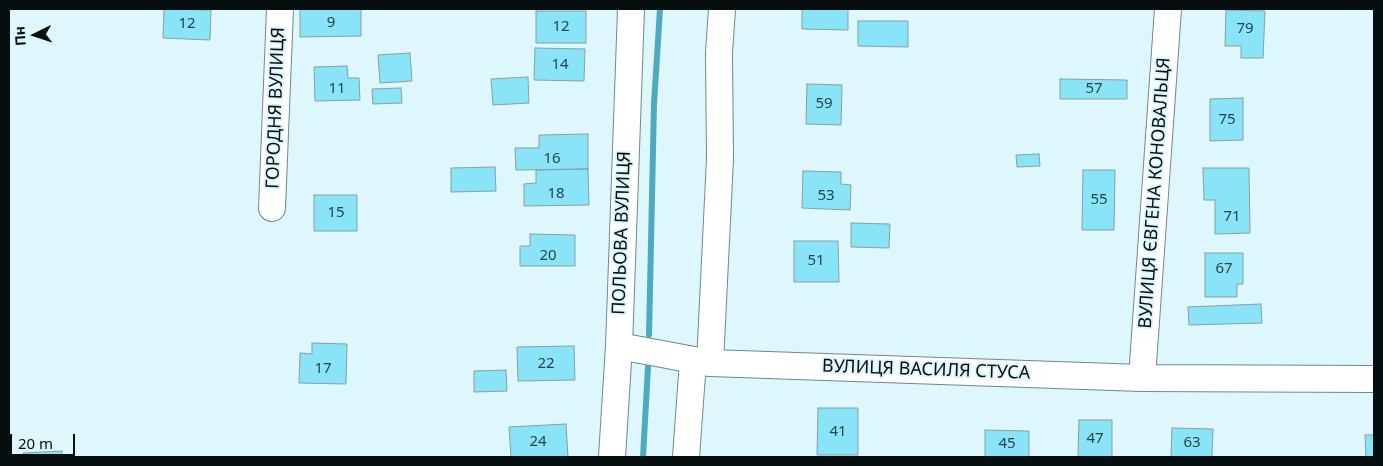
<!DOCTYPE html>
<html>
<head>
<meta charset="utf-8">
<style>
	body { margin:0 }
	#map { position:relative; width:1383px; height:466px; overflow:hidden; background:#def7fd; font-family:"Noto Sans",sans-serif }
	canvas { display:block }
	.frame { position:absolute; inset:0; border:10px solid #060e10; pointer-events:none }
	.north { position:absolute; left:10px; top:10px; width:50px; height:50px; -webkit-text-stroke:4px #def7fd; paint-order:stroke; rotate:266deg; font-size:14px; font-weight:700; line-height:20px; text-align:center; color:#060e10 }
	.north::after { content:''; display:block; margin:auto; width:18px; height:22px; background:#060e10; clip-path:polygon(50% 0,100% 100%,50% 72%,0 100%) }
	.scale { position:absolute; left:10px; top:434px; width:65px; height:22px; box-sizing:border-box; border:2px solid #060e10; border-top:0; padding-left:6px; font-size:15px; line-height:18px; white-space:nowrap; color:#060e10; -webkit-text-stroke:4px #def7fd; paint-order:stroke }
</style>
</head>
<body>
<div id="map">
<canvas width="1383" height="466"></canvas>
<div class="frame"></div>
<div class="north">Пн</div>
<div class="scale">20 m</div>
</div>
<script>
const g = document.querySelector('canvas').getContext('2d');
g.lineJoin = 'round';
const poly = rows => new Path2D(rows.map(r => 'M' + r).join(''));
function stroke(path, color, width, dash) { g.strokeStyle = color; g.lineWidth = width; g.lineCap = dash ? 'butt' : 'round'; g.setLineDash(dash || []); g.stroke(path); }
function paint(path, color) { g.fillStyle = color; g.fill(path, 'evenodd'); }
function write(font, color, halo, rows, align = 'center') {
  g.font = font + ' "Noto Sans",sans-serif'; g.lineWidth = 4; g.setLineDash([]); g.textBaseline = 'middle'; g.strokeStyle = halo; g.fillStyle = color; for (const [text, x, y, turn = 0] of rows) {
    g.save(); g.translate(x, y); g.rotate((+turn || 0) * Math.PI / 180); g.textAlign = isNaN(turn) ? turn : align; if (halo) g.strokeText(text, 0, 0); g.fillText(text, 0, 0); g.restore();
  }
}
stroke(poly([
	[649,335,654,104,660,9],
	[643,457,648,367]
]), '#4eabbe', 6);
const building = poly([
	[164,9,211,10,210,40,163,38,164,9],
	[300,9,361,9,361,36,300,37,300,9],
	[802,9,848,9,848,30,802,29,802,9],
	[1226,10,1265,11,1263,58,1241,58,1241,46,1225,46,1226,10],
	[536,11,586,11,586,43,536,43,536,11],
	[858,21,908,21,908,47,858,46,858,21],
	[535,48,585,49,584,81,534,80,535,48],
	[410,53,412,81,380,83,378,55,410,53],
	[347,66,348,78,359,78,360,100,315,101,314,67,347,66],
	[528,77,529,103,493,105,491,79,528,77],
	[1060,79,1127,80,1127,99,1060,99,1060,79],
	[807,84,842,85,841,125,806,124,807,84],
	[401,88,402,103,373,104,372,89,401,88],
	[1243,98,1243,140,1210,141,1210,99,1243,98],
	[588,134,588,169,516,170,515,148,539,148,539,135,588,134],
	[1039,154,1040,166,1017,167,1016,155,1039,154],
	[495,167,496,191,451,192,451,168,495,167],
	[1203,168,1249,168,1250,233,1215,234,1215,200,1204,200,1203,168],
	[588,169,589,205,524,206,524,184,536,183,536,170,588,169],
	[1083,170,1115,170,1114,230,1082,230,1083,170],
	[803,171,841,172,841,184,851,185,850,210,802,208,803,171],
	[314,195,357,195,357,231,314,231,314,195],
	[851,223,890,224,889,248,851,247,851,223],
	[530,234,575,235,575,266,520,266,520,246,530,246,530,234],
	[794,241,838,241,839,282,794,282,794,241],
	[1205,253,1243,253,1243,284,1237,284,1237,297,1205,297,1205,253],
	[1261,304,1262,323,1189,325,1188,307,1261,304],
	[312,343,347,344,346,384,299,383,300,353,312,354,312,343],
	[574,346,575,380,518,381,517,347,574,346],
	[506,370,507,391,474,392,474,371,506,370],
	[818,408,858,408,858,455,817,455,818,408],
	[1079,420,1112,420,1112,457,1078,457,1079,420],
	[566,424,568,457,511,457,509,427,566,424],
	[1172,428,1213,429,1212,457,1171,457,1172,428],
	[985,430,1029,431,1029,457,985,457,985,430],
	[1365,435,1374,435,1374,457,1366,457,1365,435],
	[62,451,62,457,24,457,23,453,62,451]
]);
paint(building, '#89e4f8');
stroke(building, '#879fa4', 1);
const minor = poly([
	[272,208,280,9],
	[619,346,710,363,1142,378,1374,379],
	[710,363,720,159,719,53,722,9],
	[1142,378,1168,9],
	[612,457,619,346,631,9],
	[686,457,693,361]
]);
stroke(minor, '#70888d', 28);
stroke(minor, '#fff', 26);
write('15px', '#27444a', null, [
	["9",331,23],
	["12",187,24],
	["12",561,27],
	["79",1245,29],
	["14",560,65],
	["11",337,89],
	["57",1094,89],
	["59",824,104],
	["75",1227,120],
	["16",552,159],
	["18",556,194],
	["53",826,196],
	["55",1099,200],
	["15",336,213],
	["71",1232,217],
	["20",548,256],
	["51",816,261],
	["67",1224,269],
	["22",546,364],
	["17",323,369],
	["41",838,432],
	["47",1095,439],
	["24",538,442],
	["63",1192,443],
	["45",1007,444]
]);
write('18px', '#060e10', '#def7fd', [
	["ГОРОДНЯ ВУЛИЦЯ",276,108,-88],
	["ВУЛИЦЯ ЄВГЕНА КОНОВАЛЬЦЯ",1155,193,-86],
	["ПОЛЬОВА ВУЛИЦЯ",622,233,-88],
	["ВУЛИЦЯ ВАСИЛЯ СТУСА",926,370,2]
]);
</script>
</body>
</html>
